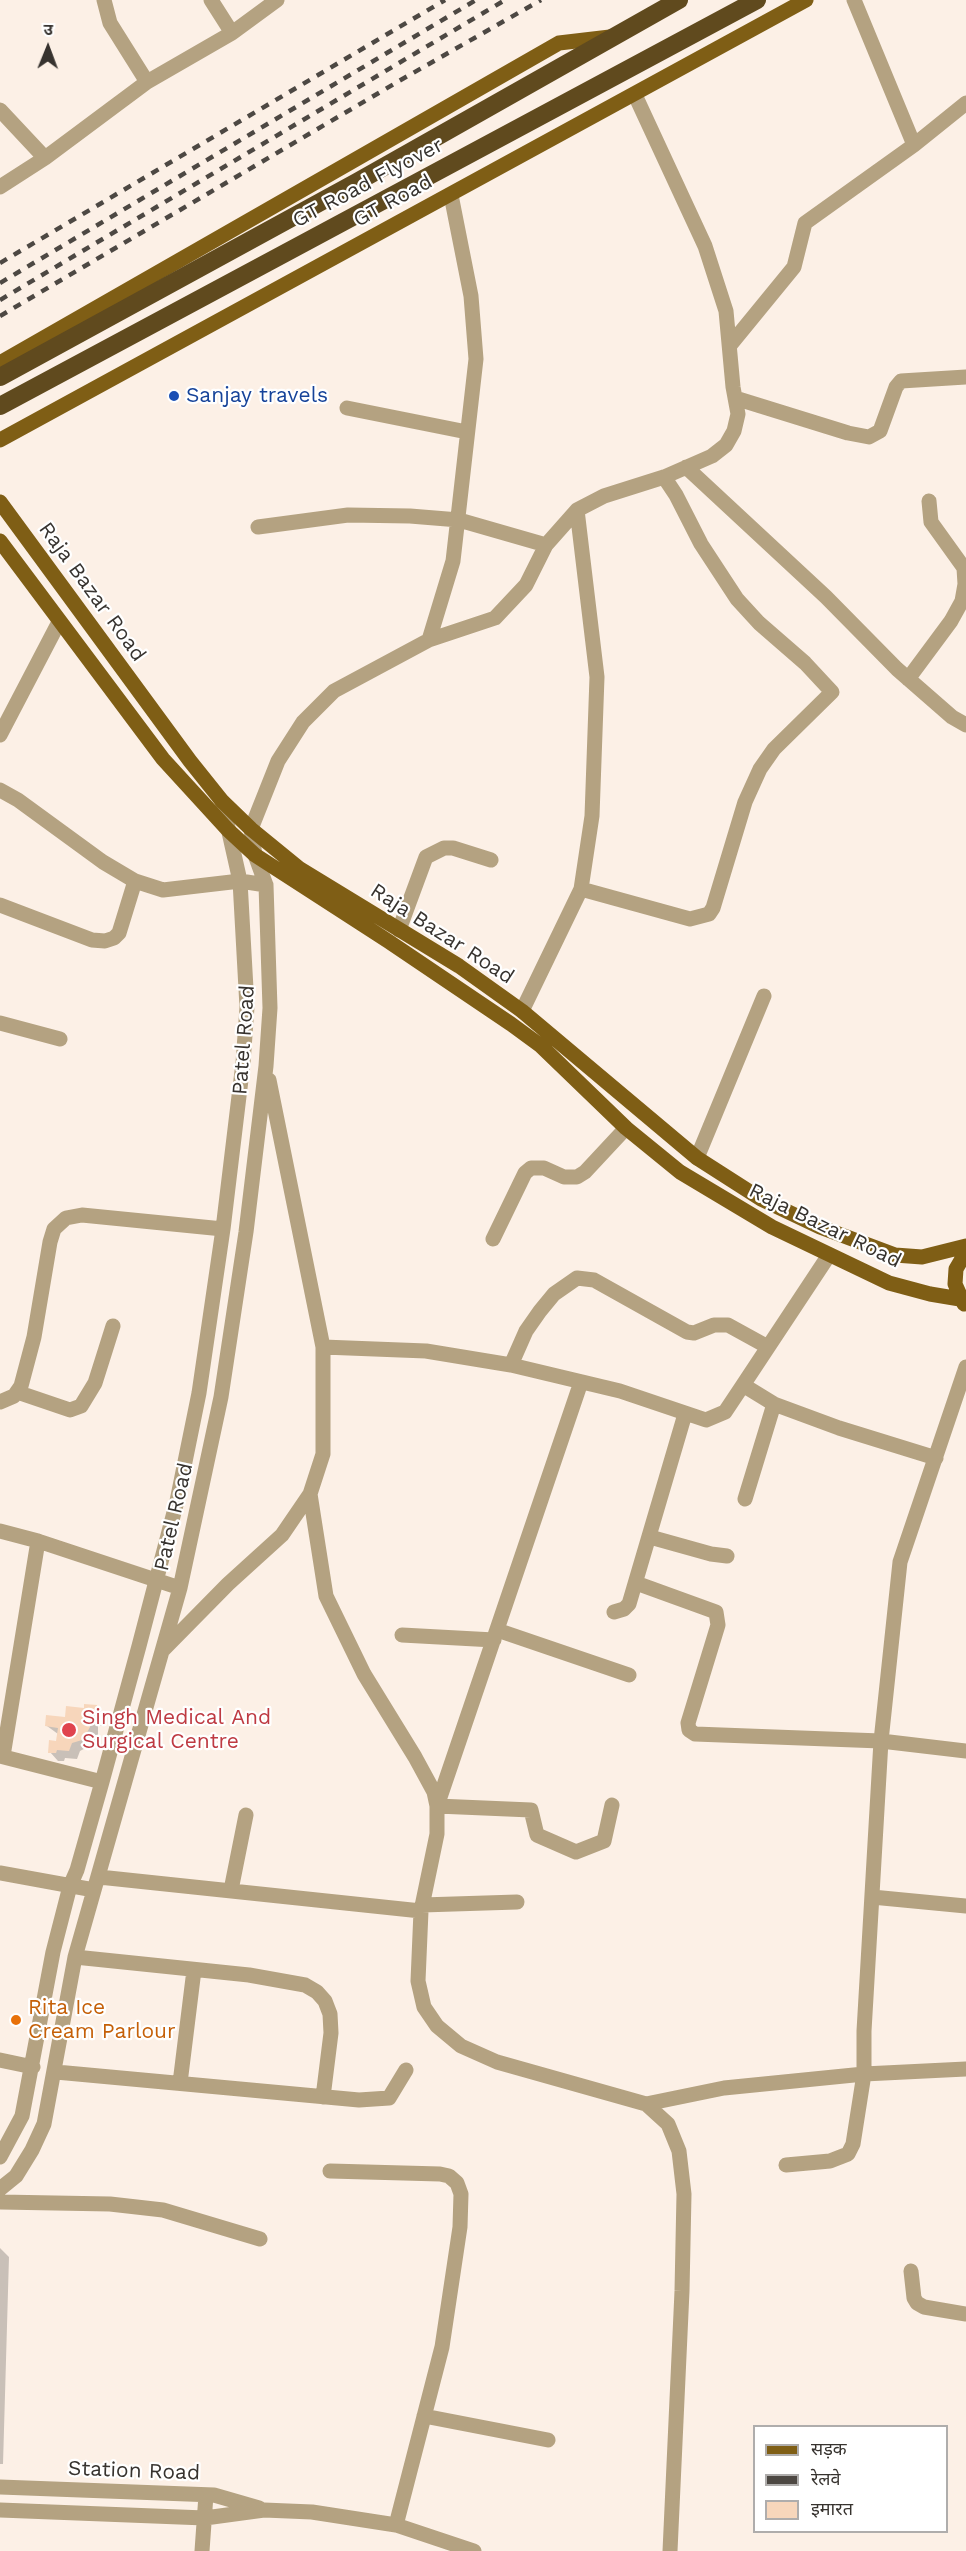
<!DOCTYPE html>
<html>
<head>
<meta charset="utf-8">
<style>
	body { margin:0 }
	#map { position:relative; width:966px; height:2551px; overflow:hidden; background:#fcf0e6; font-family:"Work Sans","Noto Sans Devanagari",sans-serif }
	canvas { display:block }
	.legend { position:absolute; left:753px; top:2425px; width:195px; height:108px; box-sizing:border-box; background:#fff; border:2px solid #afadac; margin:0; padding:8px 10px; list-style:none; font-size:18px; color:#37332f }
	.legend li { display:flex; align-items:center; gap:12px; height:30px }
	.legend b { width:30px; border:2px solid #afadac }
	.north { position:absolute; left:18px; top:18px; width:60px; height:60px; -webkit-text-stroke:4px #fff; paint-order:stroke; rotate:1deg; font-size:16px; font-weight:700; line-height:24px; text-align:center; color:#37332f }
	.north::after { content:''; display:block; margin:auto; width:21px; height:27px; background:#37332f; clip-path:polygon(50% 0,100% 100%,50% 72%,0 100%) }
</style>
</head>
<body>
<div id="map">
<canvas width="966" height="2551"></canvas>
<ul class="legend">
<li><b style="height:8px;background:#7f5e15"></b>सड़क</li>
<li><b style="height:8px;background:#4d4843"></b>रेलवे</li>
<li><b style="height:16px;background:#f7d6bb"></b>इमारत</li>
</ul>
<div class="north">उ</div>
</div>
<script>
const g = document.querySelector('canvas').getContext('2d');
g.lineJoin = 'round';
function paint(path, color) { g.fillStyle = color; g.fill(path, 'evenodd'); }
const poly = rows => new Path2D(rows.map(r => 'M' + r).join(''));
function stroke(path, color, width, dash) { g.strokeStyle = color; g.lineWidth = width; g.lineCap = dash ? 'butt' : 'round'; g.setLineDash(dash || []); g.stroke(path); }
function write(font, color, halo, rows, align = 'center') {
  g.font = font + ' "Work Sans",sans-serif'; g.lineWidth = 4.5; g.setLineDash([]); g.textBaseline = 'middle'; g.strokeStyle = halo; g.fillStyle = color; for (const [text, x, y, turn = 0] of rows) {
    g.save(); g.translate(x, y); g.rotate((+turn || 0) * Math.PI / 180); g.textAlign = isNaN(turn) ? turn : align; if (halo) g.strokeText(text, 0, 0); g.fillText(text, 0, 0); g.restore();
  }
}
paint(poly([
	[96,1706,104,1715,104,1726,98,1726,98,1735,93,1744,80,1751,77,1759,65,1758,64,1761,58,1761,50,1752,58,1742,58,1734,47,1726],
	[0,2248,9,2257,3,2464,0,2464]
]), '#0003');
paint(poly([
	[84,1704,97,1705,96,1718,90,1719,90,1727,85,1736,82,1740,72,1743,69,1751,57,1750,56,1753,48,1753,49,1740,56,1741,58,1728,45,1726,46,1715,65,1717,66,1706,84,1708]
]), '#f7d6bb');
stroke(poly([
	[104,0,110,23,147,82],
	[211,0,232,33],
	[854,0,914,145],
	[0,110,45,158],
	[0,187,45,158,147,82,232,33,277,0],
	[731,344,794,267,805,223,914,145,966,103],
	[735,398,848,433,869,437,880,431,896,387,901,381,966,377],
	[347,408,467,432],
	[686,467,826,597,897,669,952,717,966,725],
	[258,527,348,515,410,516,459,520,546,545],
	[429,640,453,561,476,359,471,296,451,195],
	[908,679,951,621,962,601,965,584,964,568,931,522,929,501],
	[0,735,59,622],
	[0,790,18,800,103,862,135,881,163,890,240,881,266,885],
	[581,889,690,919,709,914,713,908,745,802,760,769,774,749,832,692,805,663,759,623,737,599,701,544,676,495,664,477],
	[0,905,92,940,105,941,114,938,119,933,135,881],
	[399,930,426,857,444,848,453,848,491,860],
	[522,1011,581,889,592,816,597,677,577,510],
	[0,1023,60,1039],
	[697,1158,764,996],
	[493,1239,525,1173,531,1168,544,1168,564,1177,577,1177,585,1172,626,1128],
	[323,1347,426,1351,511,1365,620,1391,706,1420,725,1412,743,1385,774,1404,839,1428,936,1458],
	[511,1365,526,1331,540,1311,554,1294,577,1278,594,1280,687,1332,694,1333,714,1325,728,1325,768,1347],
	[581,1382,437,1806,531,1810,537,1835,576,1852,604,1841,612,1805],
	[743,1385,829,1255],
	[17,1392,70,1410,81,1406,95,1383,113,1326],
	[0,1402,14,1396,21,1386,34,1337,50,1242,54,1229,66,1218,82,1215,223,1229],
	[310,1494,326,1596,364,1674,415,1757,434,1792,437,1806,437,1834,421,1911,418,1981,424,2007,437,2026,461,2046,497,2062,646,2104,668,2124,679,2151,684,2194,682,2291,670,2551],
	[745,1499,774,1404],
	[0,1531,38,1541,180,1588],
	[650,1537,711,1554,727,1556],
	[636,1583,716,1612,718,1625,688,1723,689,1730,695,1734,881,1741,966,1751],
	[614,1612,624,1609,629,1604,685,1414],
	[497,1630,629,1675],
	[402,1635,494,1640],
	[163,1650,228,1584,282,1535,310,1494,323,1454,323,1347,269,1080],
	[0,1756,102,1782],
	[3,1756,38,1541],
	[0,1873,94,1890],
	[99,1877,421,1911],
	[231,1890,246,1815],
	[872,1897,966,1906],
	[422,1905,517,1902],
	[75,1957,249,1975,305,1985,317,1992,325,2001,330,2014,331,2033,323,2097],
	[0,2060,33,2067],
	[56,2072,359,2100,389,2098,406,2070],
	[180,2083,194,1970],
	[646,2104,724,2088,864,2074,966,2069],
	[0,2157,22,2116,53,1952,70,1886,77,1870,102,1782,139,1646,177,1501,199,1393,223,1229,243,1063,247,1007,240,881,222,801],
	[786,2165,830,2161,848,2154,853,2144,864,2074,864,2031,881,1741,900,1562,966,1367],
	[330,2171,440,2174,449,2176,457,2183,461,2194,460,2227,442,2347,396,2525],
	[0,2189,16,2176,32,2150,44,2124,75,1957,180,1588,221,1397,246,1232,266,1066,270,1008,266,885,255,855,251,829,278,761,303,722,334,691,429,640,495,618,526,585,546,545,577,510,604,496,664,477,712,456,726,445,734,431,738,414,733,387,726,311,705,246,635,95],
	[0,2202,110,2204,163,2210,260,2239],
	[911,2271,914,2298,917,2303,924,2307,966,2314],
	[424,2416,548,2440],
	[0,2487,214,2495,259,2508],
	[0,2510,205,2518,264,2510,312,2512,396,2525,474,2551],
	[202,2551,206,2495]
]), '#b4a281', 15);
stroke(poly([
	[0,363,559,43,610,37],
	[0,440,806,0],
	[0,502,190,761,222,801,251,829,300,869,459,966,522,1011,697,1158,761,1199,820,1227,895,1255,922,1257,966,1246],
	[0,541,163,759,228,830,255,855,388,941,511,1024,541,1046,626,1128,680,1172,772,1227,889,1283,930,1294,960,1299],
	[964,1304,955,1284,956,1269,966,1252]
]), '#7f5e15', 15);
stroke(poly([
	[0,377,357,182,679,0],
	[0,406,757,0]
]), '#604a1e', 18);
stroke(poly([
	[0,263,445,0],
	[0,283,476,0],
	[0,300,505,0],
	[0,316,399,81,541,0]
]), '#4d4843', 4.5, [8, 8]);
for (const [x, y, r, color] of [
	[174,396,6,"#1a4fb4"],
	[69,1730,8,"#e0444e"],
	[16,2020,6,"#e8710a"]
]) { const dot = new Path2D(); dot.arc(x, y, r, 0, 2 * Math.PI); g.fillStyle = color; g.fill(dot); stroke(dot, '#fff', 2); }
write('21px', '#37332f', '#fff', [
	["GT Road Flyover",368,183,-28],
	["GT Road",393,201,-29],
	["Raja Bazar Road",92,592,54],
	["Raja Bazar Road",442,934,33],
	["Patel Road",244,1040,-86],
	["Raja Bazar Road",825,1226,26],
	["Patel Road",174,1517,-77],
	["Station Road",134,2471,2]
]);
write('21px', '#164399', '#fff', [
	["Sanjay travels",186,396]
], 'left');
write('21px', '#be3a42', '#fff', [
	["Singh Medical And",82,1718],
	["Surgical Centre",82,1742]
], 'left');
write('21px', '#c56008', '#fff', [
	["Rita Ice",28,2008],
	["Cream Parlour",28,2032]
], 'left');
</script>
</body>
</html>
